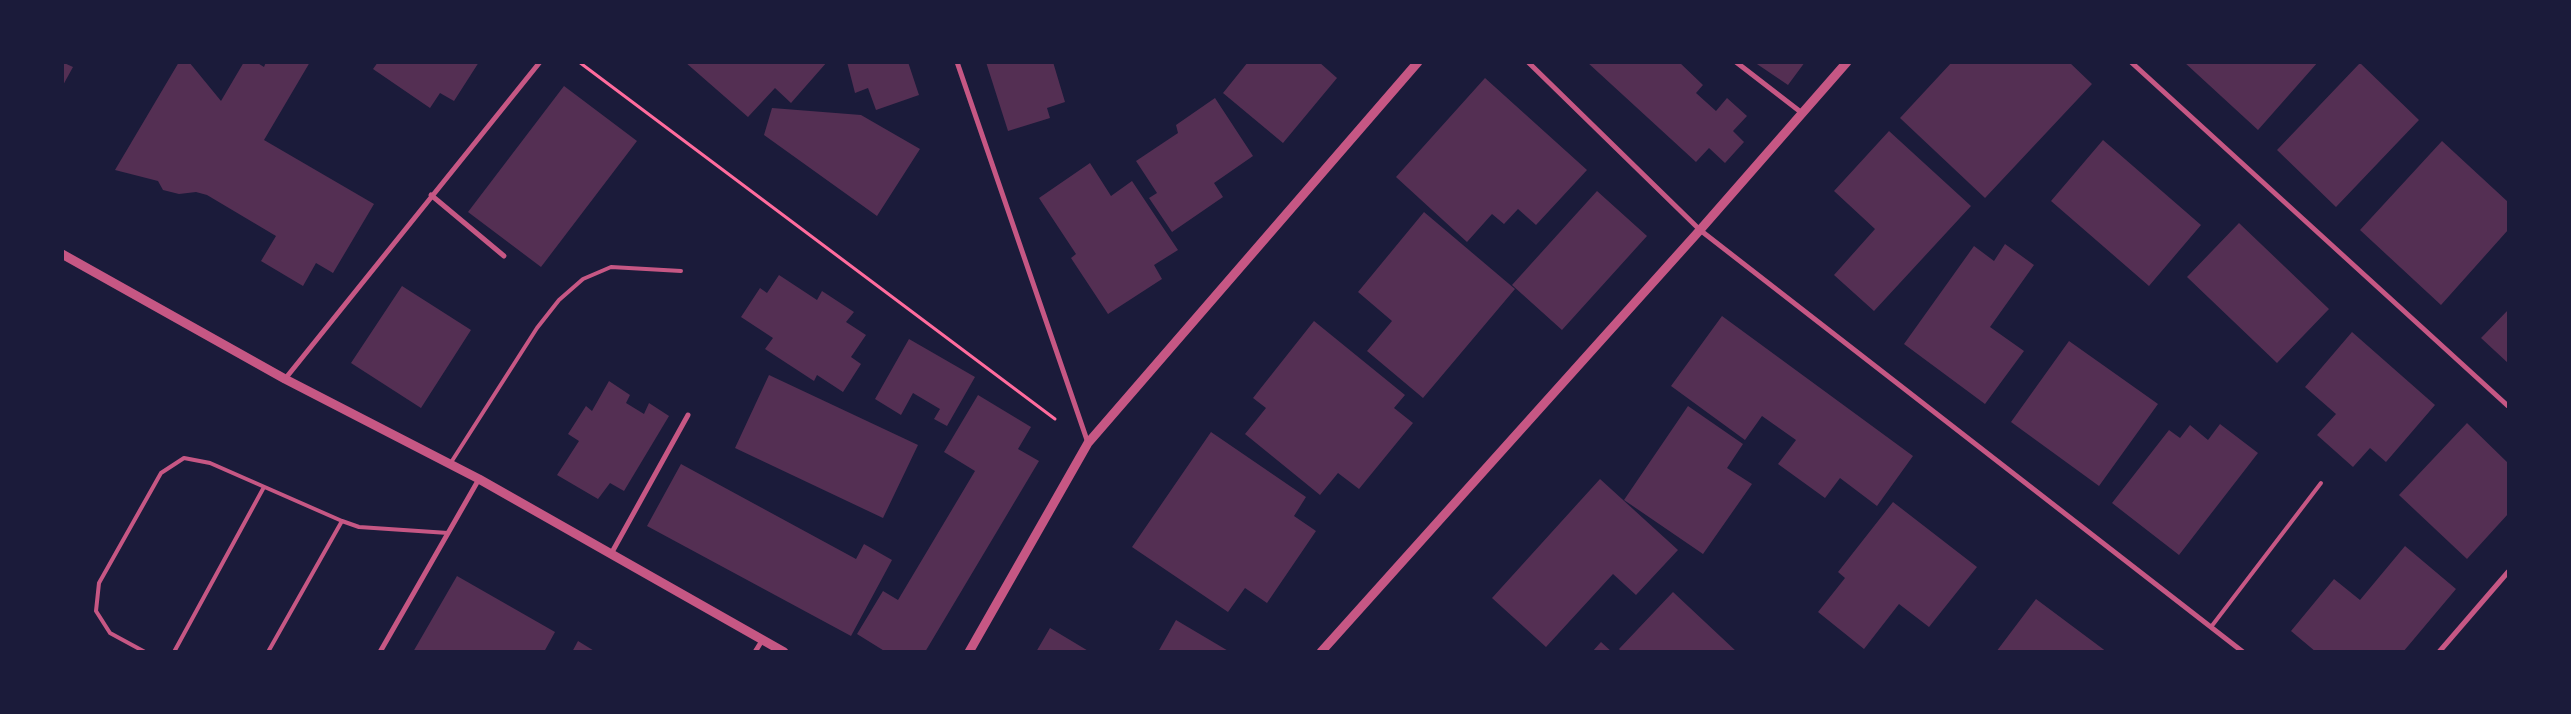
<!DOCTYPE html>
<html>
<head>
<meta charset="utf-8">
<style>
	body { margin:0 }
	#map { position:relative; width:2571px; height:714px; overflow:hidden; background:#1b1b3a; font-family:"Sofia Sans Condensed",sans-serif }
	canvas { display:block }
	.frame { position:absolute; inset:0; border:64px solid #1b1b3a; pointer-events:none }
</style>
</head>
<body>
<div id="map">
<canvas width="2571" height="714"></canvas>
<div class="frame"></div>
</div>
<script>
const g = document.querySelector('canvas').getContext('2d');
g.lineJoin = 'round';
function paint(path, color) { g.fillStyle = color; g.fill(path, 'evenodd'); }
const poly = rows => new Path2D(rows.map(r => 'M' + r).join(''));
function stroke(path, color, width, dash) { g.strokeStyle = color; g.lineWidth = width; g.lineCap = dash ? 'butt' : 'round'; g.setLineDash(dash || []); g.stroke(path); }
paint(poly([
	[62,62,73,67,62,87],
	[179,62,189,62,221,101,244,62,256,62,264,67,266,62,310,62,264,140,374,204,333,273,316,263,303,286,261,261,276,236,207,195,196,192,179,194,163,190,158,181,115,170],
	[378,62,479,62,454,101,440,93,430,108,373,69],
	[685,62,827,62,791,103,775,88,748,117],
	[847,62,908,62,919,95,876,110,868,88,855,93],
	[986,62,1053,62,1065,102,1047,108,1050,118,1008,131],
	[1248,62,1319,62,1337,78,1283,143,1223,93],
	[1587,62,1679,62,1703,85,1696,93,1716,111,1727,98,1747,116,1733,131,1744,142,1725,163,1709,148,1696,162],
	[1754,62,1805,62,1788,85],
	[1952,62,2069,62,2092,84,1985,198,1900,118],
	[2184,62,2318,62,2258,130],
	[2360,63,2419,120,2336,207,2277,150],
	[1485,78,1587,170,1536,225,1518,209,1504,224,1492,214,1467,242,1396,177],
	[564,86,637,141,541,267,468,212],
	[1215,98,1253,156,1214,183,1223,197,1172,232,1149,198,1157,193,1136,161,1178,133,1176,125],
	[772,108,861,115,920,149,877,216,764,135],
	[1889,131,1971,206,1874,311,1834,275,1875,229,1834,191],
	[2103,140,2201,225,2149,286,2051,201],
	[2442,141,2508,202,2508,230,2441,305,2360,230],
	[1090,163,1111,196,1132,181,1178,250,1154,265,1162,279,1108,314,1071,258,1076,254,1039,198],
	[1597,191,1647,236,1562,330,1512,285],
	[1424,212,1515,289,1423,398,1367,351,1392,321,1358,292],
	[2239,223,2329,309,2277,363,2187,277],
	[2005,244,2034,265,1990,327,2024,351,1985,404,1904,344,1974,246,1994,261],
	[779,275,817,300,822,291,854,312,846,322,866,335,851,357,861,364,843,392,817,375,814,381,765,349,773,338,741,317,760,288,767,293],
	[402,286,471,330,421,408,351,363],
	[2508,310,2508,363,2481,338],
	[1722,316,1913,456,1877,506,1840,478,1825,498,1778,464,1796,440,1762,416,1745,440,1671,386],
	[1314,321,1405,395,1394,408,1413,423,1359,489,1338,473,1320,495,1245,434,1266,408,1253,398],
	[2352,332,2435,405,2386,462,2370,448,2353,467,2317,435,2336,414,2305,387],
	[909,339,975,377,947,426,934,419,940,409,913,393,901,415,875,399],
	[2069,341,2158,404,2099,486,2011,422],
	[769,375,918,445,883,518,735,448],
	[609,381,630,395,626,403,644,414,649,403,669,416,624,491,610,483,598,499,557,475,579,441,568,434,586,406,592,411],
	[978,395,1031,427,1018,449,1039,461,925,652,886,652,857,634,883,591,898,600,975,471,944,452],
	[1688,406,1743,444,1727,468,1752,484,1703,554,1624,500],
	[2467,423,2508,463,2508,514,2467,559,2399,495],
	[2220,424,2258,453,2179,555,2112,503,2169,430,2180,438,2190,425,2208,440],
	[1211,432,1306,497,1294,516,1316,531,1267,603,1245,588,1228,612,1132,547],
	[681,464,856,559,864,544,892,560,851,636,647,526],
	[1600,479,1678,550,1636,595,1613,574,1546,647,1492,598],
	[1893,502,1977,567,1929,627,1899,604,1864,649,1818,612,1845,578,1838,572],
	[2405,546,2456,589,2403,652,2316,652,2291,631,2334,579,2360,600],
	[457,576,555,632,544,652,413,652],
	[1673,592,1737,652,1622,652,1619,649],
	[2036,599,2107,652,1996,652],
	[1176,620,1230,652,1158,652],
	[1050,628,1090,652,1036,652],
	[578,641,596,652,572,652],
	[1601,642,1612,652,1592,652]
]), '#542f53');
stroke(poly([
	[579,62,1055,419]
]), '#ff6b9d', 3);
stroke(poly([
	[450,464,537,328,559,300,583,279,611,267,681,271],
	[342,521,359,527,448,533],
	[2211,627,2321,483],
	[145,652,110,633,96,611,99,583,161,473,184,458,210,463,342,521,268,652],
	[174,652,264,487]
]), '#c65784', 4);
stroke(poly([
	[957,62,1088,443],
	[1528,62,1700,230,2243,652],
	[1736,62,1802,113],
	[2131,62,2508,406],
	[431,195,504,256],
	[285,379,540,62],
	[611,554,688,415],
	[380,652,479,479],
	[755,652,763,639],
	[2439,652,2508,572]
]), '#c65784', 5);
stroke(poly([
	[62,254,285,379,479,479,784,652],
	[969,652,1088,443,1418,62],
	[1321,652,1700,230,1847,62]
]), '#c65784', 9);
</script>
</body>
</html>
